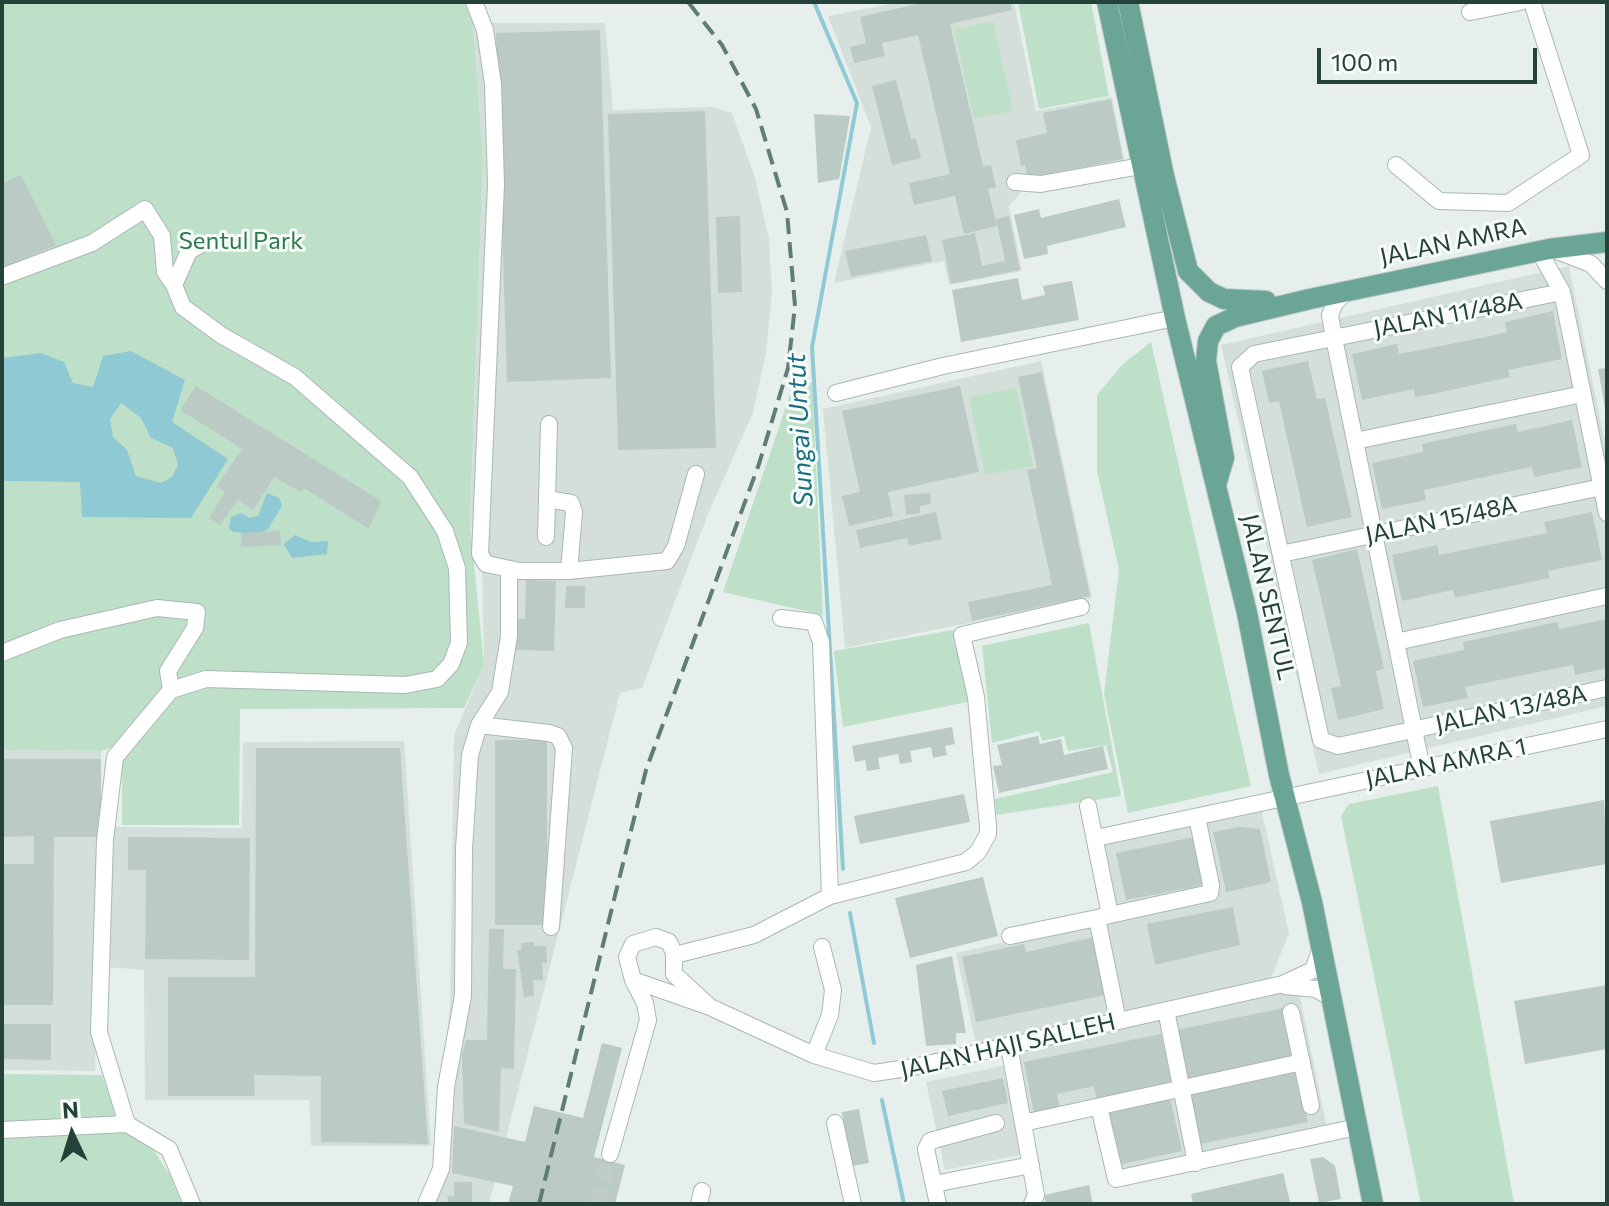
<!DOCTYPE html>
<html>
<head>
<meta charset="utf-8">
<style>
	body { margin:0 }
	#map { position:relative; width:1609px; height:1206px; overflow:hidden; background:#e6efeb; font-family:Commissioner,sans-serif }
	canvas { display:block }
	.frame { position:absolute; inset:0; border:4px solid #24423a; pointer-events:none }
	.north { position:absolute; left:32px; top:1094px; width:80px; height:80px; -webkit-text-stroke:6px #f7fbf9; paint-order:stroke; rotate:356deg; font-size:22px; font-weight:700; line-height:32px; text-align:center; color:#24423a }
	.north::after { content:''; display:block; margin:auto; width:28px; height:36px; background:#24423a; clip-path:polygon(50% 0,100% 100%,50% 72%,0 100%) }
	.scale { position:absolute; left:1317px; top:48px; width:220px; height:36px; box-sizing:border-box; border:4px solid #24423a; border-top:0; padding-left:10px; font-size:24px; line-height:28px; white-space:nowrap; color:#24423a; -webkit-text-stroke:6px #f7fbf9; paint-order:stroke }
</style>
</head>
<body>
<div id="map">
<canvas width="1609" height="1206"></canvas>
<div class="frame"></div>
<div class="north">N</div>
<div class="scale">100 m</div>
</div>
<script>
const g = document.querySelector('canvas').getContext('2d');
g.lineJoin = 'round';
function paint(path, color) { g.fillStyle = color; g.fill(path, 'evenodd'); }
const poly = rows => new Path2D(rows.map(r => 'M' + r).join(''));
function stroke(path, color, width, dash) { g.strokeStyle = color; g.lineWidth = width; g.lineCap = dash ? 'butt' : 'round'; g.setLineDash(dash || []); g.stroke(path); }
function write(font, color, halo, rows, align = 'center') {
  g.font = font + ' Commissioner,sans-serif'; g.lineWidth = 6; g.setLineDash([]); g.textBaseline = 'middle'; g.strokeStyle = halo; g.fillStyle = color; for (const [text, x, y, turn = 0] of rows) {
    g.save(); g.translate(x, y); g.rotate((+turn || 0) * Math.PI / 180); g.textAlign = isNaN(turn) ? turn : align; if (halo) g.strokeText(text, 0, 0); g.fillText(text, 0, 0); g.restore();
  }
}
paint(poly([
	[901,2,1014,2,1036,111,1112,97,1124,160,1022,180,1019,195,1009,206,1022,271,949,285,944,261,834,283,871,127,828,16],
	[473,23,605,23,613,110,712,107,732,113,755,178,769,239,772,292,766,352,753,413,708,514,642,688,620,693,489,1204,416,1204,426,1190,433,1163,450,1008,454,735,484,665,482,569,470,523,483,158],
	[1569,266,1607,452,1607,706,1319,774,1221,345],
	[1041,361,1092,598,845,648,823,409],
	[404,741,431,1146,311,1146,309,1100,145,1100,144,970,107,967,114,827,242,828,243,742],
	[2,750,101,751,95,1071,2,1070],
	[1261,808,1289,934,1269,982,977,1048,956,953,1114,917,1101,844],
	[1299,992,1327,1128,1117,1174,1101,1103,1030,1118,1016,1050,1267,993],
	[1006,1065,1025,1154,945,1170,926,1082]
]), '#d4dfda');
paint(poly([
	[2,2,465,2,473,23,483,158,470,523,484,665,464,708,240,709,239,825,122,825,122,753,119,745,101,751,2,750],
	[1091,2,1109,96,1039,109,1018,3],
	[993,21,1013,111,974,119,954,30],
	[1151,342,1251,786,1128,813,1104,694,1119,570,1097,471,1097,395,1123,364],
	[794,383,812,383,823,615,723,592],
	[1016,388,1033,466,985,475,969,397],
	[1089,623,1121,796,996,815,995,799,1113,772,1106,745,1068,751,1064,736,1042,741,1039,731,992,743,982,646],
	[953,630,972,701,843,727,834,651],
	[1438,786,1513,1197,1514,1204,1421,1204,1341,816,1349,804],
	[2,1074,102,1075,116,1115,139,1128,170,1175,182,1204,2,1204]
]), '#bfe0c8');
paint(poly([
	[131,351,185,380,172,422,228,459,191,518,82,517,80,482,2,481,2,358,41,353,64,362,73,383,93,387,103,356],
	[121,403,141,418,151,438,173,448,178,465,172,477,161,483,136,476,127,450,113,437,110,419],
	[267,493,279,498,282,506,268,529,258,534,233,532,229,528,231,517,241,513,250,518,258,516],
	[295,535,311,542,328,541,327,554,292,558,284,544]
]), '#8ec9d4');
stroke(poly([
	[814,2,857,103,812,347,843,869],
	[850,913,874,1043],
	[882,1100,904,1204]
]), '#8ec9d4', 4);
paint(poly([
	[926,2,1010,2,1012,10,950,24,983,166,991,165,996,187,988,189,997,226,964,234,955,196,914,205,909,183,950,174,918,35,882,43,885,56,854,63,850,47,866,43,860,17],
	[600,30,611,378,507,382,496,33],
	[896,80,911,139,916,138,921,158,892,165,872,86],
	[1111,99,1123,159,1028,178,1025,165,1021,166,1016,140,1047,133,1043,113],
	[705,111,716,448,618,450,608,114],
	[814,114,850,116,839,179,818,183],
	[21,175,56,245,2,268,2,183],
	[1119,199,1126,227,1047,246,1048,254,1024,259,1014,215,1039,209,1041,218],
	[740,216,742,292,718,293,716,217],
	[1009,216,1020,270,951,284,942,240,975,233,982,266,1005,261,996,219],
	[926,235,932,261,851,277,845,251],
	[1018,278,1022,300,1045,295,1043,286,1072,281,1079,320,961,342,952,290],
	[1553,311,1562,359,1508,370,1510,377,1428,395,1415,397,1414,389,1362,400,1352,354,1397,344,1399,354,1481,338,1507,332,1505,322],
	[1308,361,1317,399,1325,398,1352,517,1307,527,1279,401,1269,403,1262,371],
	[1607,368,1607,408,1605,408,1598,369],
	[1042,372,1090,596,972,621,968,602,1052,585,1027,470,1037,468,1018,377],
	[196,386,381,501,369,529,304,488,301,492,274,477,253,510,238,500,220,525,209,518,225,492,217,486,242,449,180,410],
	[960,386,979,472,888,492,893,516,849,526,842,496,860,492,842,411],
	[1572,420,1582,467,1534,477,1532,467,1526,468,1424,490,1426,500,1382,509,1372,463,1423,452,1422,444,1435,441,1516,424,1518,432],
	[930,493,931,504,920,506,920,513,906,515,904,495],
	[936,512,942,539,909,546,907,538,860,548,856,530],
	[1592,512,1602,560,1548,571,1550,578,1468,595,1455,598,1453,590,1402,601,1392,555,1437,545,1439,555,1547,533,1544,522],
	[280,531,281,545,241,547,241,533],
	[1357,549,1384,669,1376,671,1384,709,1338,720,1331,688,1341,686,1312,560],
	[526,580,556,581,554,651,515,650,516,619,525,619],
	[566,586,585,586,585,608,565,608],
	[1607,619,1607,668,1575,675,1573,665,1465,687,1468,698,1423,707,1413,661,1464,650,1463,642,1557,622,1559,629],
	[952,727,955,744,945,746,947,755,933,758,931,747,910,751,912,762,900,764,898,754,878,758,880,769,867,771,865,760,855,762,852,746],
	[1038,736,1040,744,1061,739,1064,755,1103,746,1108,769,999,793,993,766,1002,765,997,745],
	[495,740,547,740,547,925,495,925],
	[256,748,400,748,428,1144,321,1142,321,1076,254,1075,255,1096,168,1096,168,977,255,977],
	[2,759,101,759,101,837,54,837,53,1005,2,1005,2,864,34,864,34,836,2,837],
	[964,794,970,822,860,844,854,816],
	[1604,800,1607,864,1501,883,1490,821],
	[1240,827,1260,829,1271,882,1226,892,1213,832],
	[128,837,250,838,249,960,145,959,146,870,128,870],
	[1194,837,1204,885,1126,900,1116,853],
	[983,877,998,936,910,958,895,898],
	[1233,907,1240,945,1155,965,1147,924],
	[489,929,504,929,503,969,516,969,514,1069,501,1068,499,1132,464,1124,462,1055,466,1040,487,1040],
	[1094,937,1106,995,976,1022,962,957,1024,944,1026,952],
	[534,942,534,946,546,946,547,963,542,963,543,980,533,980,534,996,524,997,517,950,521,950,521,943],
	[952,956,966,1033,956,1033,956,1044,926,1046,916,965],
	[1607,985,1607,1049,1525,1064,1514,1001],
	[1284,1008,1295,1057,1186,1080,1176,1030],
	[2,1024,51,1024,51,1060,2,1059],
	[1161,1034,1172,1085,1097,1100,1094,1086,1057,1094,1060,1109,1034,1114,1024,1062],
	[602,1043,622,1048,594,1157,625,1165,615,1204,508,1204,513,1186,452,1173,454,1126,525,1142,534,1106,583,1118],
	[1298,1072,1308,1122,1200,1144,1190,1094],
	[1003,1078,1008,1103,948,1116,942,1091],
	[1170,1098,1182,1151,1118,1165,1106,1111],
	[859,1109,869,1163,852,1166,842,1112],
	[1323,1157,1335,1166,1341,1199,1319,1203,1310,1159],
	[1283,1173,1290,1202,1193,1204,1191,1194],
	[454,1182,472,1182,472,1204,448,1204,448,1196,454,1196],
	[1089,1185,1093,1204,1046,1204,1044,1195]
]), '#bbcac4');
stroke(poly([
	[597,1204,610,1154]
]), '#bfccc8', 16, [16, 8]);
const minor = poly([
	[474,2,485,30,493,84,496,184,480,554,486,564,520,571,569,571,667,561,676,546,696,474],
	[1470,12,1520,2],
	[1396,165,1439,201,1508,203,1581,155,1532,2],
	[1015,182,1041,184,1141,166],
	[1555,250,1591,264,1607,281],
	[1539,251,1562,292,1607,513],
	[4,276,92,243,145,209,162,236,165,272,174,285],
	[1347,291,1335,303,1330,315,1334,338,1422,769],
	[1562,292,1254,354,1240,367,1321,740,1338,746,1607,688],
	[836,393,943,366,1175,318],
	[1355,441,1583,394],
	[547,499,571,503,574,512,569,571],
	[546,537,549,424],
	[1281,554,1602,487],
	[781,618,814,622,821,642,830,896],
	[1396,642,1607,596],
	[2,653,60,630,157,608,197,612,195,628,168,671,171,690,206,679,405,685,437,679,451,664,459,643,457,568,445,531,410,477,295,377,221,335,183,307,174,285,189,251,200,245],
	[479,725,549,733,558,736,564,748,551,927],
	[1088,806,1110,915,1097,918,1118,1021],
	[1096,838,1607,729],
	[1110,915,1210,893,1211,885,1197,817],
	[1010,936,1097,918],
	[675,955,754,935,830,896,966,862,978,852,988,834,988,826,976,697,962,635,1081,607],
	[1285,986,1316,989,1331,998],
	[710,1007,674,974,674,953,669,942,656,937,633,944,627,957,633,980,710,1007,814,1055,874,1073,914,1067,1283,984,1313,970,1321,948],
	[1166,1010,1196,1163],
	[1291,1012,1311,1106],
	[1009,1046,1036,1195,1032,1204],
	[814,1055,830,1015,833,990,822,947],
	[1099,1107,1116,1179,1357,1127],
	[835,1123,853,1204],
	[1023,1123,1302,1062],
	[127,1124,99,1032,105,840,115,757,171,690],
	[2,1130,127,1124,169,1149,192,1204],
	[610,1154,648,1020,645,1003,633,980],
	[934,1184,1031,1165],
	[426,1204,441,1169,446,1087,463,996,464,849,470,755,479,725,500,692,509,636,509,570],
	[699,1204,702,1191],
	[938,1204,926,1149,930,1141,996,1123]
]);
const major = poly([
	[1107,2,1175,318,1247,613,1279,775,1312,902,1373,1204],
	[1128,2,1164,176,1188,271,1209,292,1224,299,1266,301],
	[1216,485,1224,458,1206,361,1208,341,1216,326,1235,317,1310,299,1549,249,1607,242]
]);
stroke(minor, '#a8b8b2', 18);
stroke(major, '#c2cac8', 22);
stroke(minor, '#fff', 16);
stroke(major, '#6aa596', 20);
stroke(poly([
	[539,1204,646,770,759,464,788,368,795,306,787,212,756,109,722,45,688,2]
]), '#5f7d75', 4, [16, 8]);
write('24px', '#2d7a4b', '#f7fbf9', [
	["Sentul Park",241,241]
]);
write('24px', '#24423a', '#f7fbf9', [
	["JALAN AMRA",1453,242,-12],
	["JALAN 11/48A",1448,315,-11],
	["JALAN 15/48A",1441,520,-12],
	["JALAN SENTUL",1268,597,77],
	["JALAN 13/48A",1511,709,-12],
	["JALAN AMRA 1",1446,763,-12],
	["JALAN HAJI SALLEH",1008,1046,-13]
]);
write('italic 26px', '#1c6f80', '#f7fbf9', [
	["Sungai Untut",800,430,-93]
]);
</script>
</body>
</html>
